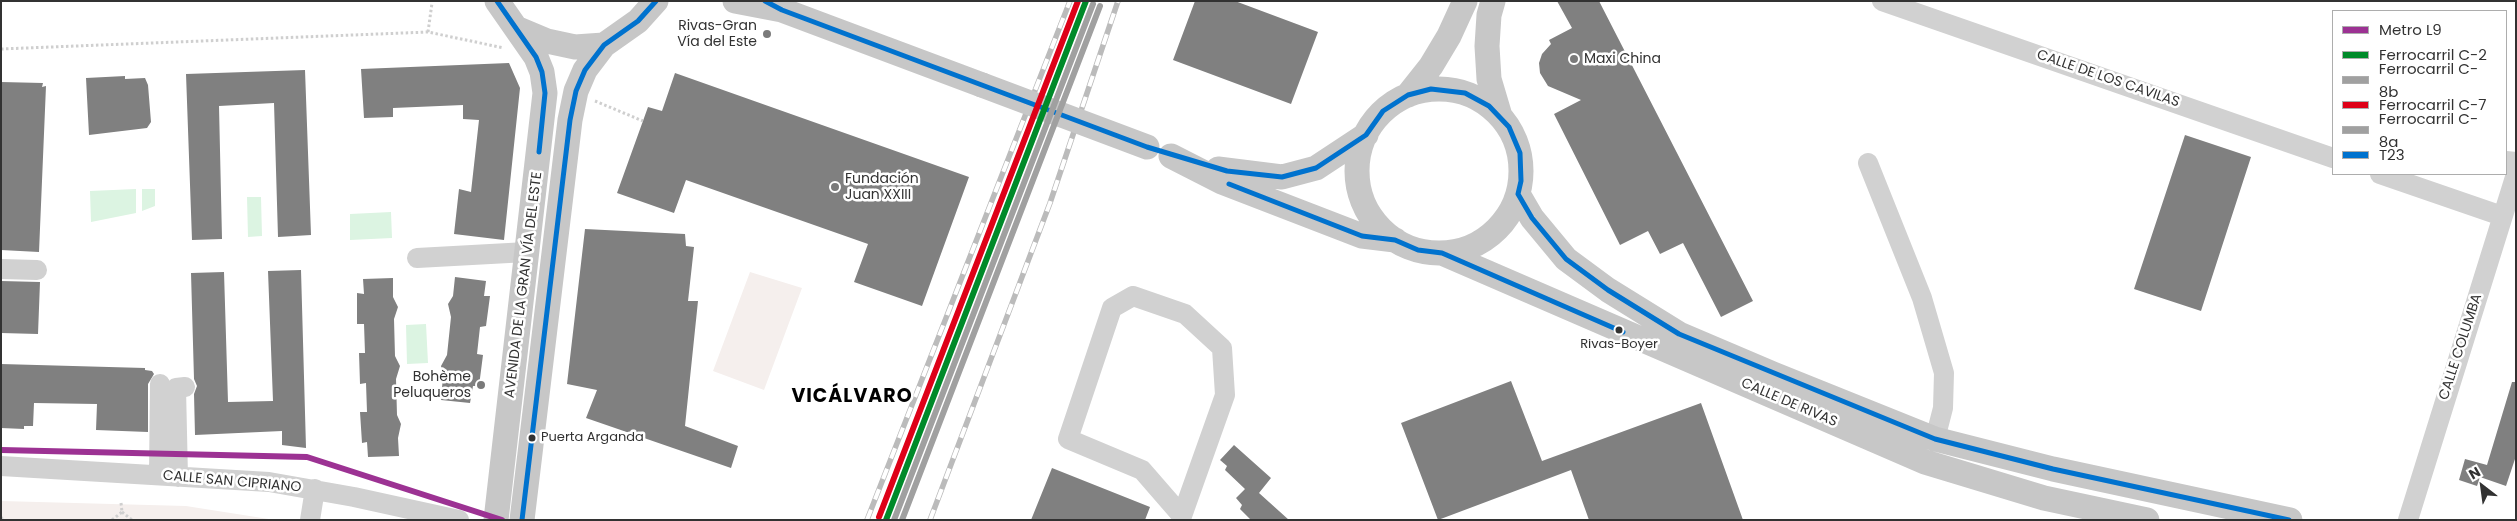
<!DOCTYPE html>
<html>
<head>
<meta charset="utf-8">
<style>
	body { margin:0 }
	#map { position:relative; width:2517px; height:521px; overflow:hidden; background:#fff; font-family:Poppins,sans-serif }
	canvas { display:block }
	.frame { position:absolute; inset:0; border:2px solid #323232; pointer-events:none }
	.legend { position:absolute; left:2332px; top:10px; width:175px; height:165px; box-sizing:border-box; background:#fff; border:1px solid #adadad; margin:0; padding:6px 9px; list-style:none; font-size:15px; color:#323232 }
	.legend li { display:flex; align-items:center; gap:10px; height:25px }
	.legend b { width:25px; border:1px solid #adadad }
	.north { position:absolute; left:2457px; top:461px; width:50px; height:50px; -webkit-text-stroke:4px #fff; paint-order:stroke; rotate:330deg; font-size:14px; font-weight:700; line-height:20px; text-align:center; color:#323232 }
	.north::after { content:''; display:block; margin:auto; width:18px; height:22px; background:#323232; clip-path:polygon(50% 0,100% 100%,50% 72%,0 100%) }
</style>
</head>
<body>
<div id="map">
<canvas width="2517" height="521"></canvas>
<div class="frame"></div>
<ul class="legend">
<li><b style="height:6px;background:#9c3293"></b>Metro L9</li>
<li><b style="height:6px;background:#008a29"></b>Ferrocarril C-2</li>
<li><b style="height:6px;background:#a0a0a0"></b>Ferrocarril C-8b</li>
<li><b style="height:6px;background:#de0118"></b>Ferrocarril C-7</li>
<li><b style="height:6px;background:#a0a0a0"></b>Ferrocarril C-8a</li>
<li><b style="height:6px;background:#0072ce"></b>T23</li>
</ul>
<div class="north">N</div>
</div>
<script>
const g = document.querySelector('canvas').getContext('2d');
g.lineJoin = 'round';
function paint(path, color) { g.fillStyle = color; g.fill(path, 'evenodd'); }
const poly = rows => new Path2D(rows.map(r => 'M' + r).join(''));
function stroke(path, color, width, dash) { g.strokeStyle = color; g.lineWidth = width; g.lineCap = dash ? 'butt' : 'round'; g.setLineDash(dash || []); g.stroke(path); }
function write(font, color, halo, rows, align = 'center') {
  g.font = font + ' Poppins,sans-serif'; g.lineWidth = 5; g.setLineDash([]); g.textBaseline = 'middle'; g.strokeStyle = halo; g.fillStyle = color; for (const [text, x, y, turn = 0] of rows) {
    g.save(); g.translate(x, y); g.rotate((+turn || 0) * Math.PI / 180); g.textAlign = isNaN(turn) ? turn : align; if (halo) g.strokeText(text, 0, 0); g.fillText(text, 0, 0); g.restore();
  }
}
paint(poly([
	[750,272,802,288,764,390,713,371],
	[1,501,186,506,275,520,1,520]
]), '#f5efed');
paint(poly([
	[136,189,136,213,91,222,90,191],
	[142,189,155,189,155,206,142,211],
	[247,197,261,197,262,236,248,237],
	[391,212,392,238,350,240,350,214],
	[426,324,428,363,407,364,406,325]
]), '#dcf4e2');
paint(poly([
	[1195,1,1235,1,1318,32,1291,104,1173,60],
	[1557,1,1599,1,1753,301,1721,317,1683,243,1660,254,1648,231,1620,245,1554,114,1581,100,1548,86,1540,73,1539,63,1542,54,1551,44,1549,40,1572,28],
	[509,63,520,88,504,240,454,234,459,189,471,192,479,120,463,119,463,105,393,108,393,117,364,118,361,69],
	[305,70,311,235,278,237,274,103,219,106,222,239,192,240,186,74],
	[675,73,969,177,922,306,854,282,868,244,686,180,674,213,617,193,648,107,662,111],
	[125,76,125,79,145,78,148,85,151,122,147,128,89,135,86,78],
	[1,82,43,83,42,87,46,86,39,252,1,250],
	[2185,135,2251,157,2201,311,2134,289],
	[585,229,685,234,686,246,694,247,688,301,698,301,685,426,738,446,731,468,586,418,597,390,567,384],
	[301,270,306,448,282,445,282,431,195,435,194,394,197,386,194,379,191,273,224,272,228,402,273,401,268,271],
	[455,277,486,281,484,296,490,296,486,326,480,327,477,354,483,355,479,386,473,386,470,403,441,400,443,376,441,366,447,355,451,317,448,304,453,296],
	[393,278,393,297,398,307,394,319,395,356,400,366,396,379,397,415,401,424,398,438,399,456,368,457,367,442,362,443,360,412,367,412,366,383,360,384,359,353,365,353,364,324,357,324,357,293,364,294,363,279],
	[1,281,40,282,38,334,1,333],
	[1,364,145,368,145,370,152,371,154,374,148,384,148,432,96,430,97,404,34,403,33,426,24,426,24,429,1,428],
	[1511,381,1542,461,1701,403,1743,520,1589,520,1571,470,1438,520,1401,423],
	[2512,382,2516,382,2516,456,2506,486,2480,477,2477,486,2459,480,2465,459,2487,465],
	[1234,445,1271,478,1259,493,1289,520,1251,520,1240,509,1242,505,1236,498,1245,489,1225,470,1227,466,1220,460],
	[1052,468,1150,507,1145,520,1031,520]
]), '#808080');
stroke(poly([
	[428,32,432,3],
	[1,49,428,32,504,48],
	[595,101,643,121],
	[121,503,122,512],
	[122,512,132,520],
	[1,517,3,520],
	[112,520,122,512]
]), '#cfcfcf', 3, [2.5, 2.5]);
stroke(poly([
	[1882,1,2333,158],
	[2506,161,2516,162],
	[1868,163,1922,298,1944,373,1943,408,1935,439],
	[2380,174,2502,216],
	[417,258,527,252],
	[1,269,37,270],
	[1133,296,1185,314,1222,348,1225,395,1182,516,1142,470,1068,439,1112,308,1133,296],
	[1,466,269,482,354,497,459,520],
	[159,475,160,384],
	[178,477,176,388,185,387],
	[310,520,315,489],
	[2408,520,2516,174]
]), '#d1d1d1', 20);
stroke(poly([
	[735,1,782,10],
	[765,1,782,10,982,85],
	[1493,1,1489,15,1487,46,1489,79,1500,116],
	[516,28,547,41,575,47,604,45],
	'1357 171a82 82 0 1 1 164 0a82 82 0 1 1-164 0Z',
	[1408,95,1431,66,1449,36,1465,1],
	[1171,156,1222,182,1362,236,1395,240],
	[1218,169,1282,177,1316,168,1366,135],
	[1518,194,1532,218,1566,259,1608,290,1679,334,1773,374,1935,439,2053,469,2290,520],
	[1442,253,1925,462,2044,498,2147,520],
	[496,520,545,93,542,72,536,57,497,1],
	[522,520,570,120,576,91,585,70,604,45,638,21,656,1]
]), '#c7c7c7', 25);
const rail = poly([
	[867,520,1070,1],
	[930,520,1050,203,1118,1]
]);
stroke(rail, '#bbb', 5.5);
stroke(rail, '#fff', 4, [11]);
stroke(poly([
	[982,85,1147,147]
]), '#c7c7c7', 25);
stroke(poly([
	[497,1,536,57,542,72,545,93,539,152],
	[765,1,782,10,1147,147,1227,171,1282,177,1316,168,1366,135,1383,111,1408,95,1431,89,1465,93,1489,106,1509,127,1520,153,1521,181,1518,194,1532,218,1566,259,1608,290,1679,334,1935,439,2053,469,2289,520],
	[1229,184,1362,236,1395,240,1418,250,1442,253,1623,332],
	[522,520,570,120,576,91,585,70,604,45,638,21,656,1]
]), '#0072ce', 5);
stroke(poly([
	[886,520,1086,1]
]), '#008a29', 6);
stroke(poly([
	[894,520,1093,4]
]), '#a0a0a0', 6);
stroke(poly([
	[879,517,1078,1]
]), '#de0118', 6);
stroke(poly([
	[902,520,1100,6]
]), '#a0a0a0', 6);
stroke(poly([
	[1,450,307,457,502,520]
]), '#9c3293', 6);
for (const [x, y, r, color] of [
	[767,34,5,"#7a7a7a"],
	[1574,59,5,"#7a7a7a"],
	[835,187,5,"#7a7a7a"],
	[1619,330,4.5,"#323232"],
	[481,385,5,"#7a7a7a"],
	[532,438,4.5,"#323232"]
]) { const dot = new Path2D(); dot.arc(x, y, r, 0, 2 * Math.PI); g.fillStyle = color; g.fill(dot); stroke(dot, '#fff', 2); }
write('13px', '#323232', '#fff', [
	["Rivas-Boyer",1619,345],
	["Puerta Arganda",541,438,"left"]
]);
write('14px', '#323232', '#fff', [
	["Rivas-Gran",757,26],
	["Vía del Este",757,42],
	["Maxi China",1584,59,"left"],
	["Fundación",845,179,"left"],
	["Juan XXIII",845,195,"left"],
	["Bohème",471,377],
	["Peluqueros",471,393]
], 'right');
write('14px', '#323232', '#fff', [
	["CALLE DE LOS CAVILAS",2108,79,19],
	["AVENIDA DE LA GRAN VÍA DEL ESTE",524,285,-83],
	["CALLE COLUMBA",2461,347,-72],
	["CALLE DE RIVAS",1789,403,23],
	["CALLE SAN CIPRIANO",232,482,5]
]);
g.letterSpacing = '1px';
write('bold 19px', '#000', '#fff', [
	["VICÁLVARO",852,397]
]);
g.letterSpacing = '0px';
</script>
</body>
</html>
